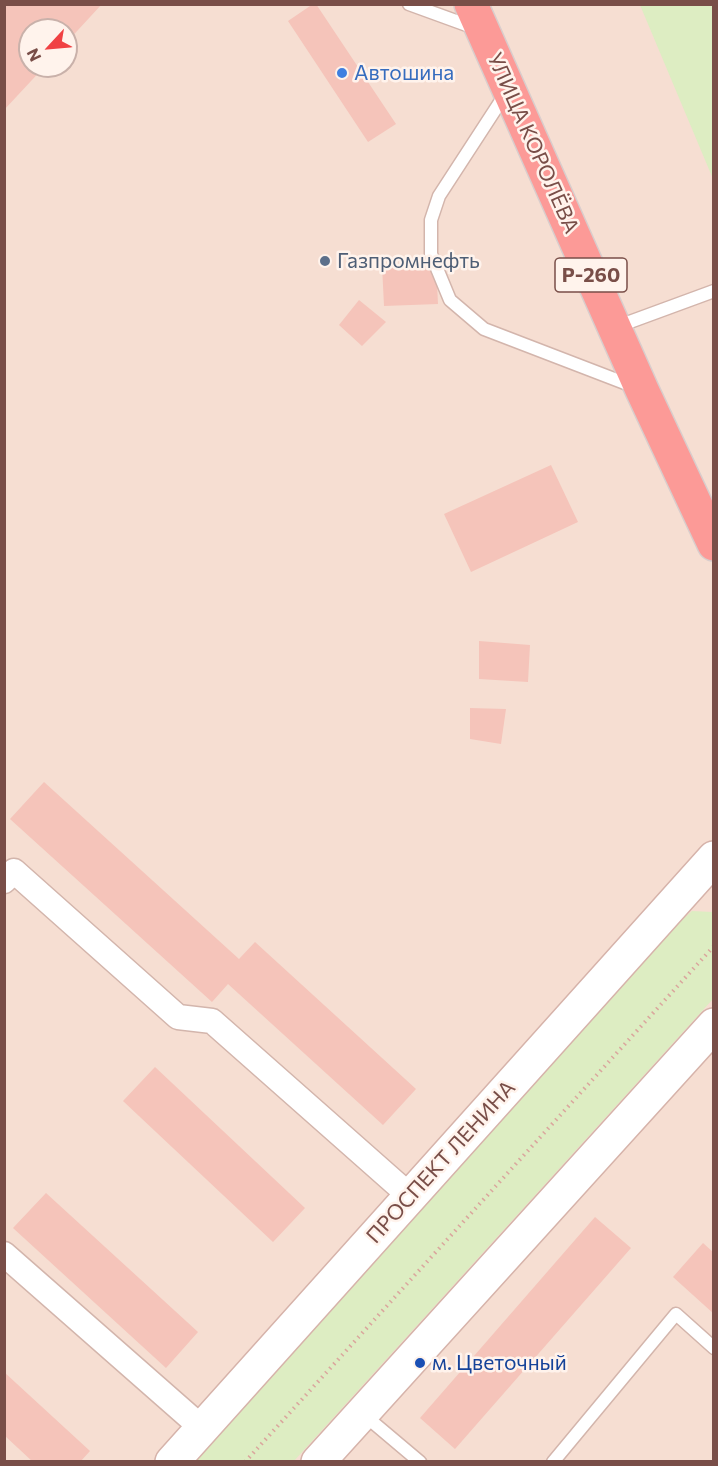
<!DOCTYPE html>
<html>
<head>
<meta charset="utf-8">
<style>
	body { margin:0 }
	#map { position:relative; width:718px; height:1466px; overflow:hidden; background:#feeee4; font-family:Commissioner,sans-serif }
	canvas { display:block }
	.frame { position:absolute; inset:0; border:6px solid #794e48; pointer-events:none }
	.north { position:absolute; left:18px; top:18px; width:60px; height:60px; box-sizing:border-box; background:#fff3ec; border:2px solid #c9b1aa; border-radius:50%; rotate:244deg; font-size:16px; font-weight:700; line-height:24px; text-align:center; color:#794e48 }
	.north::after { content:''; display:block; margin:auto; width:21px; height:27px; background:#f04143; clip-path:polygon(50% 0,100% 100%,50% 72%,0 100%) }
</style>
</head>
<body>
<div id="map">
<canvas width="718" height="1466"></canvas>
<div class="frame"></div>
<div class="north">N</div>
</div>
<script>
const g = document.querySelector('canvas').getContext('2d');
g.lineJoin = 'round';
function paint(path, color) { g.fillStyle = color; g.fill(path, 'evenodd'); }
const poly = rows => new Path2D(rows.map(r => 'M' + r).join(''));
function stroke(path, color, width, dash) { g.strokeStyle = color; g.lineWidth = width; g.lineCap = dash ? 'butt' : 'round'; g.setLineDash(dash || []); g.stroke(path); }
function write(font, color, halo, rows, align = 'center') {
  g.font = font + ' Commissioner,sans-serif'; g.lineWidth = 5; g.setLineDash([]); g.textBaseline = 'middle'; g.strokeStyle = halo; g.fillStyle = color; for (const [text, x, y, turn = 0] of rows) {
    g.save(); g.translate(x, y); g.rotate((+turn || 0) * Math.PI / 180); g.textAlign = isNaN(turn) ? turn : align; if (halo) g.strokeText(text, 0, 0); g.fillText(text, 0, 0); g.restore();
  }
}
paint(poly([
	[5,5,713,5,713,1461,5,1462],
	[30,30,66,30,66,66,30,66]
]), '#f6ded2');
paint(poly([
	[640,5,713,5,713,179],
	[692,911,713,912,713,999,294,1461,187,1462,674,927]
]), '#ddedc2');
paint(poly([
	[4,4,102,4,66,43,66,30,30,30,30,66,45,66,4,110],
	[313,4,316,4,396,124,368,142,288,21],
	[436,263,438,304,384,306,382,265],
	[359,300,386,322,362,346,339,325],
	[551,465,578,522,471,572,444,514],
	[479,641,530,645,528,682,479,679],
	[470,708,506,709,501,744,470,739],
	[44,782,239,959,255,942,416,1089,383,1125,228,984,212,1002,10,819],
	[155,1067,305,1208,273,1242,123,1101],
	[46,1193,198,1332,166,1368,13,1228],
	[595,1217,631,1248,455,1449,420,1418],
	[703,1243,714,1253,714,1314,673,1277],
	[4,1372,90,1451,80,1462,33,1462,4,1435]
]), '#f5c4ba');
const lane = poly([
	[409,4,475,28],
	[506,93,439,196,431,220,431,254,450,300,484,329,635,387],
	[616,327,714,291],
	[363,1414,420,1462],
	[553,1462,676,1314,714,1348]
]);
const street = poly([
	[4,881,14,871,178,1017,212,1021,410,1196],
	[4,1254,202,1428]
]);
const secondary = poly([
	[172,1462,714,858],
	[318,1462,714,1025]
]);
const highway = poly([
	[471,4,642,390,714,544]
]);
stroke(lane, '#d3b5ac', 15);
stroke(street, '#d3b5ac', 27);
stroke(secondary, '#d6b3aa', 36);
stroke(highway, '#d9cdcc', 36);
stroke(poly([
	[245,1462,714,946]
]), '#daa69d', 4, [1.5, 4.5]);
stroke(lane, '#fff', 12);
stroke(street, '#fff', 24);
stroke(secondary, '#fff', 33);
stroke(highway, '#fc9a97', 33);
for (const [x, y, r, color] of [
	[342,73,6,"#3f7fe0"],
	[325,261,6,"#5c6f8a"],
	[420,1363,6,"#1a4fb4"]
]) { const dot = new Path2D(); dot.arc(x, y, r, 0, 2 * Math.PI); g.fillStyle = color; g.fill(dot); stroke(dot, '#fff3ec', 2); }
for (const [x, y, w] of [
	[591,275,72]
]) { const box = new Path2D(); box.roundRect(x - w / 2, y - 17, w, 34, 4.5); g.fillStyle = '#fff3ec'; g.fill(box); stroke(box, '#794e48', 1.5); }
write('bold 20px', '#794e48', null, [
	["Р-260",591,275]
]);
write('21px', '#366cbe', '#fff3ec', [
	["Автошина",354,73]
], 'left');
write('21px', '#794e48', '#fff3ec', [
	["УЛИЦА КОРОЛЁВА",533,143,66],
	["ПРОСПЕКТ ЛЕНИНА",441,1162,-48]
]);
write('21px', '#4e5e75', '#fff3ec', [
	["Газпромнефть",337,261]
], 'left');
write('21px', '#164399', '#fff3ec', [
	["м. Цветочный",432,1363]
], 'left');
</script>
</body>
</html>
